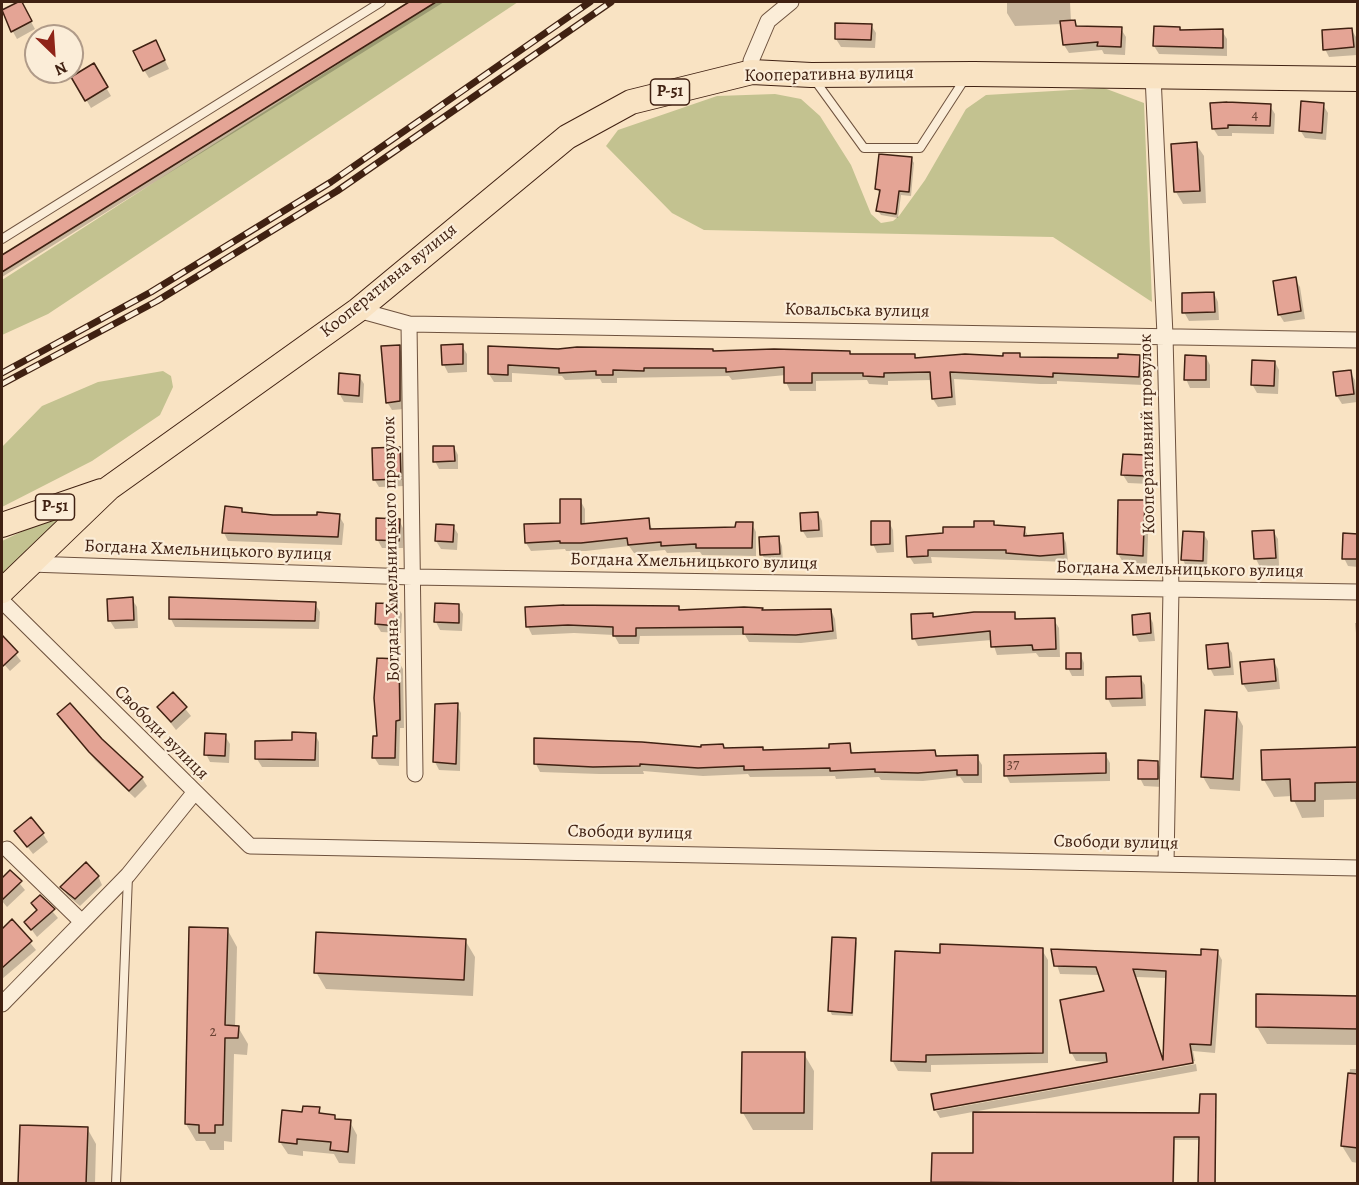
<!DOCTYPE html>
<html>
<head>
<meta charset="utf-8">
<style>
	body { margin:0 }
	#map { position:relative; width:1359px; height:1185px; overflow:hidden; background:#f9e3c3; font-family:Alegreya,serif }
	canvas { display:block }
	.frame { position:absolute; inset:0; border:3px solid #402112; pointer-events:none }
	.north { position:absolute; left:24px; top:24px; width:60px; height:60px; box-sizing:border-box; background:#fbedd8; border:2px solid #b09b89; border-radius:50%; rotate:155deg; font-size:16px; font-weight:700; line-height:24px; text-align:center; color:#402112 }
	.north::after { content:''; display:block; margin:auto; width:21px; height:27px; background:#8f2418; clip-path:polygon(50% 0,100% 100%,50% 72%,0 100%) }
</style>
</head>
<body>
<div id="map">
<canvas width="1359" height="1185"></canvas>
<div class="frame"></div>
<div class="north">N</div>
</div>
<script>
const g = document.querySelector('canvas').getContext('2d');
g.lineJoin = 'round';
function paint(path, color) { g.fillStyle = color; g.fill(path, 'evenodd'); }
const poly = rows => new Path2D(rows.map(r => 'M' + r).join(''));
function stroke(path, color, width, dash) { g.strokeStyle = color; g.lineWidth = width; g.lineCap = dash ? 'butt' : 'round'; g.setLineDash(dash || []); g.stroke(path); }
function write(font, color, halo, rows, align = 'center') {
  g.font = font + ' Alegreya,serif'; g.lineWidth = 4.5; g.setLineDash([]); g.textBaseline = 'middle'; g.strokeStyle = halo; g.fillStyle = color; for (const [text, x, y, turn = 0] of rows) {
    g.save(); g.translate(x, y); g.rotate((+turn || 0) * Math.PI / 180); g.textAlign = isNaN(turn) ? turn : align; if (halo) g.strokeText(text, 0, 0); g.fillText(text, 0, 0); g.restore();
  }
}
paint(poly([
	[435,2,518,2,48,314,2,335,2,280],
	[1104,88,1144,103,1152,302,1053,237,704,230,672,213,606,146,618,130,717,96,775,94,801,99,820,116,851,165,871,214,881,223,893,221,899,216,925,180,966,109,986,95],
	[163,371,171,376,173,387,160,415,92,461,2,507,2,447,42,406,98,382],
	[59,514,62,520,2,574,2,541]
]), '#c3c290');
paint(poly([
	[20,2,35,29,17,39,2,12],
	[412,2,444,2,2,277,2,257],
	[1007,2,1070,2,1071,22,1075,21,1078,27,1121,29,1126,37,1125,55,1104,54,1102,50,1069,53,1064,45,1062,24,1015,26,1007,13],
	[871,25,876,33,875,48,841,47,836,39],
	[1351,29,1356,37,1357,55,1329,57,1325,49],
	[1181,31,1222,31,1227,39,1227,56,1159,54,1154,46],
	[160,50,169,69,149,78,144,70],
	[93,65,111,96,91,108,73,77],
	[1323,105,1328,113,1326,140,1305,138,1300,130],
	[1270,106,1275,114,1274,134,1232,133,1232,136,1218,136,1213,128],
	[1356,110,1358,110,1358,137,1357,136],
	[1196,144,1204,156,1206,203,1183,204,1176,192],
	[911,158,914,163,911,196,901,195,898,218,881,215,878,211,880,194,877,189],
	[1295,279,1300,287,1305,319,1284,322,1279,314],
	[1214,293,1218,302,1219,320,1189,321,1184,312],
	[462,346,467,354,467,372,448,373,444,365],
	[399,347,403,355,404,409,392,410,387,402],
	[489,347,713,353,849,352,851,355,914,355,916,359,1005,358,1019,355,1021,358,1119,360,1139,356,1143,364,1143,385,1057,381,1057,384,1040,384,954,379,956,405,938,407,933,399,932,380,888,381,888,385,869,384,867,380,816,381,816,391,790,391,786,382,786,375,732,380,729,376,617,378,617,383,602,383,600,379,565,380,562,376,512,373,512,382,494,382,489,374],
	[1206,357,1210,365,1210,388,1190,388,1186,379],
	[1275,362,1279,370,1278,394,1257,393,1252,384],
	[1350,372,1355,380,1357,402,1342,404,1337,396,1335,374],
	[359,376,364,384,363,403,344,402,339,393],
	[454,447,458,455,458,469,439,469,435,461],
	[399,448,404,456,405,486,379,487,374,479],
	[1146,456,1151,464,1150,484,1128,483,1123,475],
	[580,500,585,509,585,525,648,520,653,531,737,529,752,524,756,532,756,556,702,555,700,552,667,553,665,550,634,553,629,546,586,551,566,551,565,549,531,551,526,543,562,524],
	[1144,502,1149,510,1147,564,1123,562,1118,554],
	[242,509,244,514,339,516,344,524,342,545,228,541,224,533],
	[818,513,822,521,823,537,807,538,802,530],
	[399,520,403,528,403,548,382,548,377,539],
	[889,522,893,530,894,552,877,553,873,544],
	[993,522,996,527,1024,529,1029,537,1062,534,1066,543,1068,562,931,557,932,563,914,564,909,556,944,535],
	[453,526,458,534,457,550,441,549,436,541],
	[1273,531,1278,539,1279,566,1260,567,1256,559],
	[1203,533,1208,541,1207,569,1187,568,1183,560],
	[1358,535,1358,567,1348,566,1344,558],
	[778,537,782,546,783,561,766,562,762,554],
	[132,599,137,607,138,628,115,629,110,621],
	[315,604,320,612,319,629,175,627,171,619],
	[397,606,402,614,401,633,381,632,376,624],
	[458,606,463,614,462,631,440,630,436,622],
	[527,608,679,608,681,612,831,610,835,619,837,639,801,643,749,642,745,635,640,636,639,644,619,644,614,635,574,633,532,635,528,627],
	[1014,613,1018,621,1054,620,1059,628,1060,657,1039,657,1036,653,997,655,992,640,918,646,914,638,932,614,934,619],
	[1149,615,1153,623,1155,641,1139,642,1135,634],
	[1355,623,1358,623,1358,644,1357,643],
	[2,637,21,661,10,671,2,662],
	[1227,645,1232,653,1234,675,1214,676,1210,668],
	[1080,654,1084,663,1084,676,1072,676,1068,668],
	[1273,660,1278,669,1280,689,1248,692,1243,684],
	[398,661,403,669,404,728,400,728,399,766,379,765,374,757],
	[1140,677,1145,685,1146,706,1112,707,1108,699],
	[173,694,191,716,176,730,159,708],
	[457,705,461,713,460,771,439,770,435,762],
	[1236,713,1243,726,1240,791,1210,789,1203,777],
	[59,715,101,741,142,778,147,786,135,798,95,760],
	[315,734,319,742,319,767,262,767,257,759],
	[225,736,230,744,229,763,210,762,206,754],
	[849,744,854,755,934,752,938,757,977,757,982,765,982,783,964,783,960,777,923,781,881,780,879,777,836,779,835,776,750,777,748,774,703,776,643,771,644,774,599,774,540,772,536,764,722,745,725,750,764,752,831,750],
	[1358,748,1358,799,1324,800,1324,817,1302,818,1292,796,1274,797,1264,780,1263,751],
	[1105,754,1110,763,1110,781,1010,783,1006,775],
	[1157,762,1162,770,1162,787,1144,786,1140,778],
	[16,832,43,834,48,842,33,854],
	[10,872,25,890,7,907,2,901,2,881],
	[98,876,102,885,80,906,67,895,62,887],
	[40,897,58,918,37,937,26,922,38,911,33,903],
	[12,921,36,950,2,979,2,931],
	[227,929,237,947,235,1027,238,1027,248,1044,247,1055,234,1054,232,1142,224,1141,224,1150,210,1150,205,1141,196,1141,186,1124],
	[465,940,475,957,473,996,326,989,316,972],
	[855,940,857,943,853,1016,832,1015,830,1011],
	[1042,950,1048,960,1048,1063,931,1065,931,1072,898,1071,892,1060,941,955],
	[1052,950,1202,957,1203,950,1217,951,1222,960,1215,1053,1193,1051,1195,1061,936,1108,936,1111,932,1095,1114,1062,1076,1061,1071,1052,1062,1001,1106,992,1100,975,1060,974],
	[1136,977,1167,978,1164,1061],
	[1358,998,1358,1045,1267,1044,1257,1027],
	[804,1054,814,1071,813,1130,753,1130,743,1113],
	[1196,1064,1197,1071,940,1118,936,1111],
	[1350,1069,1358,1069,1358,1163,1352,1162,1342,1146],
	[1215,1095,1216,1184,1199,1184,1200,1140,1175,1140,1174,1184,934,1184,933,1181,974,1155,1201,1114],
	[319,1109,322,1115,334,1116,337,1121,350,1122,357,1135,355,1164,339,1163,334,1154,303,1151,303,1156,288,1154,280,1142],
	[87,1128,96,1144,95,1184,19,1184]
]), '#0003');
const building = poly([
	[18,2,22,2,32,21,11,32,2,10,18,2],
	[409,2,436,2,2,272,2,255,409,2],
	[1075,20,1076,26,1122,27,1121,47,1097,46,1098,42,1063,45,1060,21,1075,20],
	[835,23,872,24,871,40,835,39,835,23],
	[1154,26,1180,27,1180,30,1223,29,1223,48,1153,46,1154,26],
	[1352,28,1354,47,1323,50,1322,30,1352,28],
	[156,40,165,60,143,71,133,51,156,40],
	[94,63,108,87,85,101,71,77,94,63],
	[1301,101,1324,103,1322,133,1299,131,1301,101],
	[1227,102,1271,104,1270,126,1228,125,1228,128,1212,129,1210,103,1227,102],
	[1197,142,1200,191,1174,192,1171,144,1197,142],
	[879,154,912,157,909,192,899,191,896,214,876,211,880,190,875,189,879,154],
	[1296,277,1301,311,1278,315,1273,281,1296,277],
	[1214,292,1215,312,1182,313,1182,293,1214,292],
	[463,344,463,364,442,365,441,345,463,344],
	[400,345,400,401,386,403,381,346,400,345],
	[488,346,558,349,577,347,713,349,713,351,774,349,850,351,850,354,915,354,915,358,965,354,1003,356,1003,353,1020,353,1020,357,1118,358,1118,354,1140,355,1139,377,1053,373,1053,377,1035,376,950,372,952,397,932,399,930,372,884,373,884,377,863,376,863,373,812,373,812,383,784,383,784,367,726,372,726,368,644,368,644,371,613,370,613,375,596,375,596,371,559,373,559,368,508,365,508,375,488,374,488,346],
	[1185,355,1206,356,1206,380,1184,380,1185,355],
	[1252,360,1275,361,1274,386,1251,385,1252,360],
	[1351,370,1354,394,1336,396,1333,372,1351,370],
	[339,373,360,375,359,396,338,394,339,373],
	[433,446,454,446,455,461,433,462,433,446],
	[400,447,401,479,373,480,372,448,400,447],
	[1123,454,1147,455,1146,476,1121,475,1123,454],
	[560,499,581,499,581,524,649,518,650,529,735,527,736,522,753,522,752,548,696,548,696,544,661,546,661,542,628,545,627,538,581,543,560,543,560,541,525,543,524,524,560,523,560,499],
	[1118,500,1145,500,1143,556,1117,554,1118,500],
	[225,506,242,508,242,512,273,515,317,515,317,512,340,514,338,537,222,533,225,506],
	[818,512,819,530,801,531,800,513,818,512],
	[376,518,400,519,399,541,376,540,376,518],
	[871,521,890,521,890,544,871,545,871,521],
	[974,521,994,521,994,525,1025,527,1024,536,1063,533,1064,554,1040,556,1006,553,1006,550,928,550,928,556,907,557,906,536,943,533,943,527,974,527,974,521],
	[436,524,454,525,453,542,435,541,436,524],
	[1274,530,1276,558,1254,559,1252,531,1274,530],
	[1183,531,1204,532,1203,561,1181,560,1183,531],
	[1343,533,1358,534,1358,559,1342,559,1343,533],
	[779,536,780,554,760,555,759,537,779,536],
	[133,597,134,620,108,621,107,599,133,597],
	[169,597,316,602,315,621,169,619,169,597],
	[376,603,398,604,397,626,375,624,376,603],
	[435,603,459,604,459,623,434,622,435,603],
	[564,605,679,606,679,610,744,607,763,608,762,610,831,609,833,631,796,635,743,634,743,627,636,628,636,636,613,636,613,627,568,625,526,627,525,607,564,605],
	[974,612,1015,612,1015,619,1055,618,1056,649,1033,650,1032,645,991,647,990,631,912,639,911,614,933,613,933,617,974,612],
	[1150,613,1151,633,1133,635,1132,615,1150,613],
	[2,635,18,652,2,667,2,635],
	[1228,643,1230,667,1208,669,1206,645,1228,643],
	[1066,653,1081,653,1081,669,1066,669,1066,653],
	[377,658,399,659,400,720,396,721,395,758,372,758,373,736,377,736,374,698,377,658],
	[1274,659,1276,681,1242,684,1240,662,1274,659],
	[1141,676,1142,698,1106,699,1106,677,1141,676],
	[173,692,187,707,171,722,157,707,173,692],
	[70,703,102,739,143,777,129,791,89,752,57,714,70,703],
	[458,703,456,764,433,762,435,704,458,703],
	[1205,710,1237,712,1233,779,1201,777,1205,710],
	[292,732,316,733,315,760,255,759,255,741,292,740,292,732],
	[205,733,226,734,225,756,204,755,205,733],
	[534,738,642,742,701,747,701,745,723,744,724,748,763,747,763,750,829,748,829,744,850,743,851,753,935,750,936,756,978,755,978,775,957,775,957,770,918,773,875,772,875,769,830,771,830,768,744,770,744,766,698,768,640,764,640,766,593,767,534,764,534,738],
	[1358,747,1358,782,1315,783,1315,801,1291,801,1290,779,1262,780,1261,750,1358,747],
	[1106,753,1106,773,1004,776,1004,755,1106,753],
	[1138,760,1158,761,1158,779,1138,779,1138,760],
	[31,817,44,833,27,847,14,831,31,817],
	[86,862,99,876,75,899,60,887,86,862],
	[10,870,22,881,2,900,2,878,10,870],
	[40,895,55,909,31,930,24,922,37,910,31,903,40,895],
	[12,919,32,941,2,968,2,929,12,919],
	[189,927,228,928,225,1025,239,1026,238,1038,225,1038,223,1125,215,1125,215,1133,199,1133,199,1125,185,1124,189,927],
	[316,932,466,939,464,980,314,973,316,932],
	[832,937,856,938,852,1013,828,1011,832,937],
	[940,944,1043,948,1043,1053,926,1055,926,1062,891,1061,895,951,940,953,940,944],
	[1051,949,1201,955,1201,949,1218,950,1211,1045,1190,1044,1193,1063,934,1110,931,1094,1107,1062,1106,1053,1070,1053,1060,1000,1104,991,1096,967,1054,966,1051,949],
	[1133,969,1166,971,1163,1060,1133,969],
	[1256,994,1358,996,1358,1029,1256,1027,1256,994],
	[742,1052,805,1052,804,1113,741,1113,742,1052],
	[1348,1073,1358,1074,1358,1148,1341,1146,1348,1073],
	[1200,1094,1216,1094,1215,1184,1198,1184,1199,1137,1174,1137,1173,1184,931,1182,932,1153,973,1153,973,1112,1199,1113,1200,1094],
	[303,1106,320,1107,319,1113,335,1115,335,1119,351,1120,348,1152,330,1150,331,1142,297,1139,297,1144,279,1142,282,1110,302,1112,303,1106],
	[20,1125,88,1127,86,1184,18,1184,20,1125]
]);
paint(building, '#e4a495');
stroke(building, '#402112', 1.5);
const service = poly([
	[814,79,864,148,920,148,966,77],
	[2,239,381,2],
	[116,1184,128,876]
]);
const minor = poly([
	[752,72,751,61,768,21,791,2],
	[1153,76,1165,335,1171,589,1166,863],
	[358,310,409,324,1358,340],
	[409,324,415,774],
	[30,564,412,577,1358,592],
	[2,601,250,846,1358,868],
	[7,849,82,922],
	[2,1004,128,875,194,793]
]);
const primary = poly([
	[2,525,101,491],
	[2,591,109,488,358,310,567,137,631,102,752,72,811,75,974,74,1358,79]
]);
stroke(service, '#6e523e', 10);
stroke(minor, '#6e523e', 17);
stroke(primary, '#402112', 26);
stroke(service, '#fbedd8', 8);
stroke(minor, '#fbedd8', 15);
stroke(primary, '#f9e3c3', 24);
const rail = poly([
	[2,373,151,292,331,182,590,2],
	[2,384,157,301,337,191,611,2]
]);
stroke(rail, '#402112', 7);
stroke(rail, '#fbedd8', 4.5, [14]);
write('15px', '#694233', null, [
	["4",1255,115],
	["37",1013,765],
	["2",213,1032]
]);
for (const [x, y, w] of [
	[670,92,39],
	[55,507,39]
]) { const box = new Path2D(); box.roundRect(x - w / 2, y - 13, w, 26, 4.5); g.fillStyle = '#fbedd8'; g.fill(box); stroke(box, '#402112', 1.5); }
write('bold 16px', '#402112', null, [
	["Р-51",670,92],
	["Р-51",55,507]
]);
write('18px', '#402112', '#fbedd8', [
	["Кооперативна вулиця",829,75,-1],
	["Кооперативна вулиця",389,281,-39],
	["Ковальська вулиця",857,311,1],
	["Кооперативний провулок",1148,434,-91],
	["Богдана Хмельницького провулок",392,549,-91],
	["Богдана Хмельницького вулиця",208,551,2],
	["Богдана Хмельницького вулиця",694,562,1],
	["Богдана Хмельницького вулиця",1180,570,1],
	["Свободи вулиця",161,733,45],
	["Свободи вулиця",630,833,1],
	["Свободи вулиця",1116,843,1]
]);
</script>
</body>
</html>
